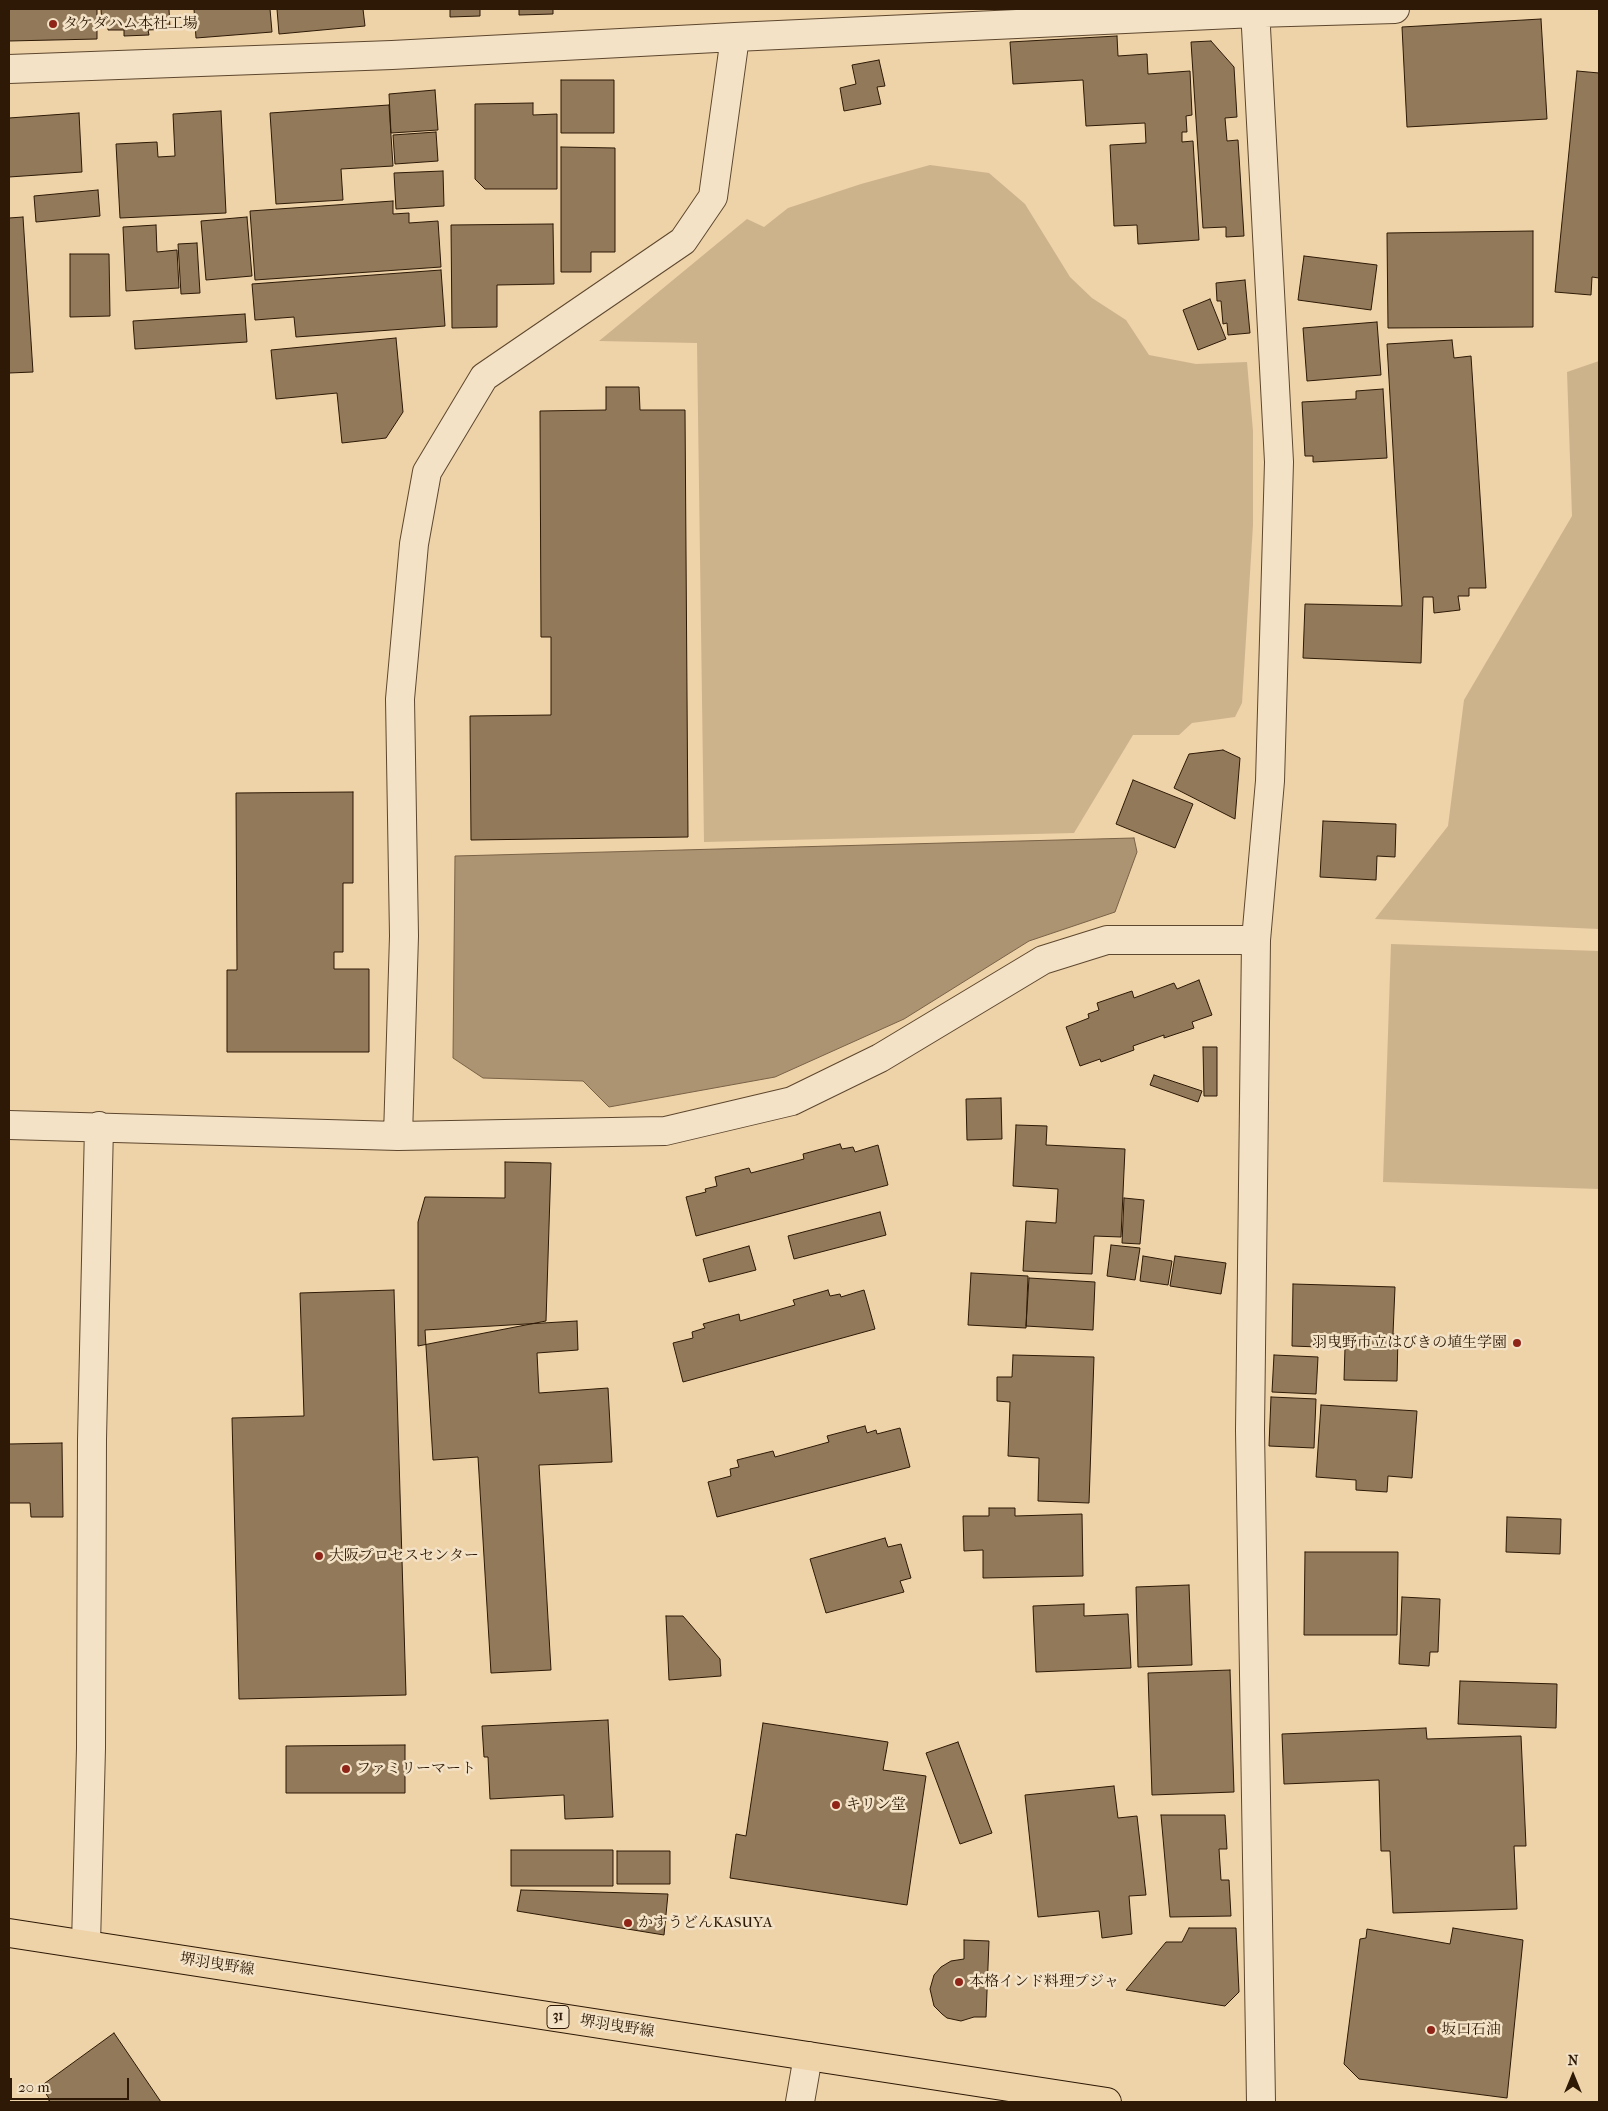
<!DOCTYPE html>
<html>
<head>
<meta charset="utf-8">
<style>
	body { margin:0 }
	#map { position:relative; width:1608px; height:2111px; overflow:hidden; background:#eed2a8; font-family:"IM FELL French Canon",serif }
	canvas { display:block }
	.frame { position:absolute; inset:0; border:10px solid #2d1905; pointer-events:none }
	.north { position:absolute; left:1548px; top:2051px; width:50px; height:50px; -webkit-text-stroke:4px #f4e2c6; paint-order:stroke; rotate:0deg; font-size:14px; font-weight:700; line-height:20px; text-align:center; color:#2d1905 }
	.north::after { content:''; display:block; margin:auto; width:18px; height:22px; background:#2d1905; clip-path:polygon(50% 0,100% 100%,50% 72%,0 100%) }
	.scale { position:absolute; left:10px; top:2078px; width:119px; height:22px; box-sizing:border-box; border:2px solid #2d1905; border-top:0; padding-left:6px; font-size:15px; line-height:18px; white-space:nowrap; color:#2d1905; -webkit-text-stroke:4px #f4e2c6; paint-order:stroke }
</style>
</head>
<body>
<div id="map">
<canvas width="1608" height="2111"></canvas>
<div class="frame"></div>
<div class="north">N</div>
<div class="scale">20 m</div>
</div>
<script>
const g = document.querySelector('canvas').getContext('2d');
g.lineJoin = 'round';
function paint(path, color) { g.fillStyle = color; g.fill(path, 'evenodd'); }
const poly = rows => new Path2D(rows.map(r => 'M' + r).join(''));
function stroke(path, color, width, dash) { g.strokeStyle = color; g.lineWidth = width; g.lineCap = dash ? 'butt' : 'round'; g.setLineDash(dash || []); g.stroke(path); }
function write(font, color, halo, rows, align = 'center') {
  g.font = font + ' "IM FELL French Canon","Noto Serif JP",serif'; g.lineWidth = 5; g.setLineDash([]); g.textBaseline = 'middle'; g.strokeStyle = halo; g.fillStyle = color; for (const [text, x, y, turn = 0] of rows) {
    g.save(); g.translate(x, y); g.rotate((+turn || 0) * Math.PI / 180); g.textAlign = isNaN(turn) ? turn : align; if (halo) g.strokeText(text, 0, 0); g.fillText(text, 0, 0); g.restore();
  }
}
paint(poly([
	[930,165,989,173,1025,204,1070,277,1092,298,1126,320,1149,355,1196,364,1247,362,1253,431,1253,525,1242,703,1235,717,1192,723,1179,735,1133,735,1074,833,704,842,697,343,599,341,747,219,764,227,788,208,861,184],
	[1599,361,1599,929,1375,919,1448,826,1464,700,1572,516,1567,372],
	[1391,944,1599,951,1599,1189,1383,1182]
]), '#cdb38c');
const water = poly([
	[1134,838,1137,852,1115,912,1029,941,904,1019,775,1077,609,1107,583,1081,483,1078,453,1058,455,856,1134,838]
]);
paint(water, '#ac9371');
stroke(water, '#796246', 1);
const building = poly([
	[9,9,97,9,97,39,9,41,9,9],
	[101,9,169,9,170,29,148,30,149,35,124,36,124,30,108,30,108,25,102,25,101,9],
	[194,9,270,9,272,32,196,38,194,9],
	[277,9,363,9,365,26,279,34,277,9],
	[450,9,480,9,480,16,450,17,450,9],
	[519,9,553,9,553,14,519,15,519,9],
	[1541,19,1547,119,1407,127,1402,27,1541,19],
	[1117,36,1118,56,1147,54,1148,74,1190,71,1192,115,1186,116,1187,132,1182,132,1182,142,1193,141,1199,240,1138,244,1137,225,1114,226,1110,145,1146,143,1145,123,1086,126,1083,80,1013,84,1010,42,1117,36],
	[1211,41,1234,67,1237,117,1225,118,1227,141,1238,140,1244,236,1226,237,1226,227,1203,228,1191,42,1211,41],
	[879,60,885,86,877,87,881,104,844,111,840,88,856,84,852,65,879,60],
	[1577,71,1599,73,1599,278,1592,277,1591,295,1555,292,1577,71],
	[561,80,614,80,614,133,561,133,561,80],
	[435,90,438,130,391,133,389,94,435,90],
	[533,103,533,115,557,114,557,189,485,189,475,179,475,104,533,103],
	[389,105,393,166,341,169,343,200,276,204,270,113,389,105],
	[221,111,226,213,120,218,116,144,157,142,158,157,175,156,173,114,221,111],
	[79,113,82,172,9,177,9,118,79,113],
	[436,132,438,161,395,164,393,135,436,132],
	[561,147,615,148,615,252,591,252,591,272,561,272,561,147],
	[443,171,444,206,396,209,394,173,443,171],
	[98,190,100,216,36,222,34,196,98,190],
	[393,201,393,214,409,213,409,223,438,221,441,267,255,280,250,211,393,201],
	[23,217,33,372,9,373,9,218,23,217],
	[247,217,252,276,206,280,201,221,247,217],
	[553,224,554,284,497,285,497,327,452,328,451,225,553,224],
	[156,225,157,252,177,250,179,288,126,291,123,227,156,225],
	[1533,231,1533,327,1388,328,1387,233,1533,231],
	[197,243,200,293,181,294,178,244,197,243],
	[70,254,109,254,110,316,70,317,70,254],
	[1304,256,1377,265,1371,310,1298,300,1304,256],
	[441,270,445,326,296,337,294,317,255,320,252,284,441,270],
	[1245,280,1250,333,1228,335,1227,323,1223,324,1221,301,1217,301,1216,283,1245,280],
	[1210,299,1226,339,1198,350,1183,310,1210,299],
	[245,314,247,342,135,349,133,321,245,314],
	[1377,322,1381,375,1307,381,1303,328,1377,322],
	[396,338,403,412,386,438,342,443,337,393,276,399,271,350,396,338],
	[1452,340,1454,358,1471,356,1486,588,1469,588,1469,596,1458,596,1460,610,1434,613,1433,597,1423,597,1421,663,1303,658,1305,604,1402,606,1387,344,1452,340],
	[606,387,639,387,640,410,685,410,688,837,471,840,470,716,551,715,551,637,541,637,540,411,606,410,606,387],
	[1383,389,1387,458,1313,462,1313,456,1305,456,1302,402,1356,399,1356,391,1383,389],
	[1223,750,1240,758,1235,819,1174,788,1189,754,1223,750],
	[1133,780,1193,804,1175,848,1116,824,1133,780],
	[353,792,353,883,343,883,343,952,334,952,334,969,369,969,369,1052,227,1052,227,970,237,970,236,793,353,792],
	[1323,821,1396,824,1395,857,1377,856,1376,880,1320,877,1323,821],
	[1199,980,1212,1015,1192,1022,1194,1028,1164,1038,1164,1035,1133,1046,1134,1050,1101,1062,1100,1059,1080,1066,1066,1027,1089,1018,1088,1014,1099,1010,1097,1003,1132,991,1134,998,1174,983,1177,989,1199,980],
	[1203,1047,1217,1047,1217,1096,1204,1096,1203,1047],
	[1154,1075,1202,1091,1198,1102,1150,1085,1154,1075],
	[1001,1098,1002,1139,967,1140,966,1099,1001,1098],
	[1016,1125,1047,1126,1046,1145,1125,1149,1121,1237,1094,1236,1092,1274,1023,1271,1026,1221,1056,1223,1058,1189,1013,1186,1016,1125],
	[840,1144,842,1149,853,1147,855,1152,878,1145,888,1185,696,1236,686,1197,706,1192,705,1189,717,1186,715,1177,749,1168,751,1173,804,1159,803,1154,840,1144],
	[505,1162,551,1163,546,1321,418,1346,418,1222,425,1197,505,1198,505,1162],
	[1124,1198,1144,1200,1140,1244,1122,1243,1124,1198],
	[880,1212,886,1235,794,1259,788,1236,880,1212],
	[1111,1245,1140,1248,1135,1280,1107,1276,1111,1245],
	[749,1246,756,1270,709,1282,703,1259,749,1246],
	[1143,1256,1172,1261,1168,1285,1140,1281,1143,1256],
	[1175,1256,1226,1263,1221,1294,1170,1286,1175,1256],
	[971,1273,1028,1276,1026,1328,968,1325,971,1273],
	[1029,1278,1095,1282,1093,1330,1026,1326,1029,1278],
	[1293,1284,1395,1287,1393,1334,1398,1335,1397,1381,1344,1380,1345,1348,1292,1346,1293,1284],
	[394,1290,406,1695,239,1699,232,1418,304,1416,300,1293,394,1290],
	[828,1290,830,1296,840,1294,841,1297,864,1290,875,1329,683,1382,673,1343,693,1338,692,1332,705,1328,703,1324,739,1314,740,1321,795,1305,793,1300,828,1290],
	[577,1321,578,1350,537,1353,539,1393,608,1388,612,1462,539,1465,551,1670,491,1673,478,1457,433,1460,425,1330,577,1321],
	[1013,1355,1094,1357,1089,1503,1038,1501,1039,1458,1008,1456,1010,1402,997,1401,997,1377,1012,1377,1013,1355],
	[1274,1355,1318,1357,1316,1394,1272,1392,1274,1355],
	[1271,1397,1316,1399,1314,1448,1269,1446,1271,1397],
	[1321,1405,1417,1411,1412,1478,1388,1476,1387,1492,1356,1490,1356,1480,1316,1477,1321,1405],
	[865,1426,867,1433,876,1430,877,1434,900,1428,910,1467,717,1517,708,1482,731,1476,730,1469,739,1467,737,1460,773,1451,775,1457,829,1442,827,1436,865,1426],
	[62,1443,63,1517,31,1517,30,1503,9,1503,9,1444,62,1443],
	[989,1508,1015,1508,1015,1516,1082,1514,1083,1576,983,1578,983,1550,964,1551,963,1516,989,1516,989,1508],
	[1507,1517,1561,1519,1560,1554,1506,1552,1507,1517],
	[885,1538,888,1547,901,1544,911,1578,900,1581,904,1592,826,1613,810,1559,885,1538],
	[1305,1552,1398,1552,1397,1635,1304,1635,1305,1552],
	[1189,1585,1192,1665,1138,1667,1136,1587,1189,1585],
	[1402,1597,1440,1599,1438,1652,1430,1652,1429,1666,1399,1664,1402,1597],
	[1084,1604,1084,1616,1128,1614,1131,1668,1036,1672,1033,1606,1084,1604],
	[666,1616,683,1616,720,1659,721,1676,669,1680,666,1616],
	[1230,1670,1234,1792,1152,1795,1148,1673,1230,1670],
	[1460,1681,1557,1684,1556,1728,1458,1724,1460,1681],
	[608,1720,613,1817,565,1819,564,1795,490,1799,488,1757,484,1757,482,1726,608,1720],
	[763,1723,888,1742,883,1770,926,1776,907,1905,730,1878,736,1834,746,1836,763,1723],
	[1426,1728,1427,1739,1521,1736,1526,1846,1514,1846,1517,1909,1393,1913,1390,1851,1381,1851,1379,1780,1284,1784,1282,1734,1426,1728],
	[958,1742,992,1833,960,1844,926,1753,958,1742],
	[405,1745,405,1793,286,1793,286,1746,405,1745],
	[1114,1786,1118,1818,1137,1816,1146,1895,1129,1896,1132,1934,1102,1938,1099,1911,1038,1917,1025,1795,1114,1786],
	[1161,1815,1225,1815,1227,1849,1219,1849,1221,1880,1229,1880,1231,1916,1170,1917,1161,1815],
	[511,1850,613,1850,613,1886,511,1886,511,1850],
	[617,1851,670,1851,670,1884,617,1884,617,1851],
	[521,1890,668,1894,664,1935,517,1911,521,1890],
	[1189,1928,1236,1928,1239,1992,1225,2006,1126,1990,1166,1942,1182,1942,1189,1928],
	[1453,1928,1523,1940,1507,2098,1359,2079,1344,2064,1360,1939,1366,1938,1367,1929,1450,1944,1453,1928],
	[964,1940,989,1941,986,2017,974,2017,961,2021,947,2018,942,2014,934,2006,930,1989,934,1975,941,1967,951,1961,964,1959,964,1940],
	[114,2033,161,2102,47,2102,50,2100,41,2086,114,2033]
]);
paint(building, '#91795a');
stroke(building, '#2d1905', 1);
const minor = poly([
	[1255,9,1279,462,1270,781,1256,940,1250,1430,1261,2102],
	[9,69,392,55,735,37,1255,13,1395,9],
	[9,1125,398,1136,665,1131,792,1101,880,1058,1043,960,1107,940,1256,940],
	[398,1136,404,936,400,699,414,544,427,472,484,377,683,241,713,197,735,37],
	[86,1944,91,1748,92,1439,99,1126],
	[800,2102,808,2056]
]);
const primary = poly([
	[9,1933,1107,2102]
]);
stroke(minor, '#5d472e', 30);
stroke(primary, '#2d1905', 30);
stroke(minor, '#f4e2c6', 28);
stroke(primary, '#eed2a8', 28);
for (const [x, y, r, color] of [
	[53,24,5,"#8f2418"],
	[1517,1343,5,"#8f2418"],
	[319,1556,5,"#8f2418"],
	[346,1769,5,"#8f2418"],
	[836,1805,5,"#8f2418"],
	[628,1923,5,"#8f2418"],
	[959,1982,5,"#8f2418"],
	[1431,2030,5,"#8f2418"]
]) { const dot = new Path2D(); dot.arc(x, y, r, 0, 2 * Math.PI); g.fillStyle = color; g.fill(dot); stroke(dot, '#f4e2c6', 2); }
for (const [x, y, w] of [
	[558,2017,22]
]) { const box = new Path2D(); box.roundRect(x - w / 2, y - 11.5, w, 23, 4); g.fillStyle = '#f4e2c6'; g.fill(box); stroke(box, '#2d1905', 1); }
write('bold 14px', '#2d1905', null, [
	["31",558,2017]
]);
write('15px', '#2d1905', '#f4e2c6', [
	["タケダハム本社工場",63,24],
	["羽曳野市立はびきの埴生学園",1507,1343,"right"],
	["大阪プロセスセンター",329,1556],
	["ファミリーマート",356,1769],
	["キリン堂",846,1805],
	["かすうどんKASUYA",638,1923],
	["本格インド料理プジャ",969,1982],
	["坂口石油",1441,2030]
], 'left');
write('15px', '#2d1905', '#f4e2c6', [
	["堺羽曳野線",217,1965,9],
	["堺羽曳野線",617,2027,9]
]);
</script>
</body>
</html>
